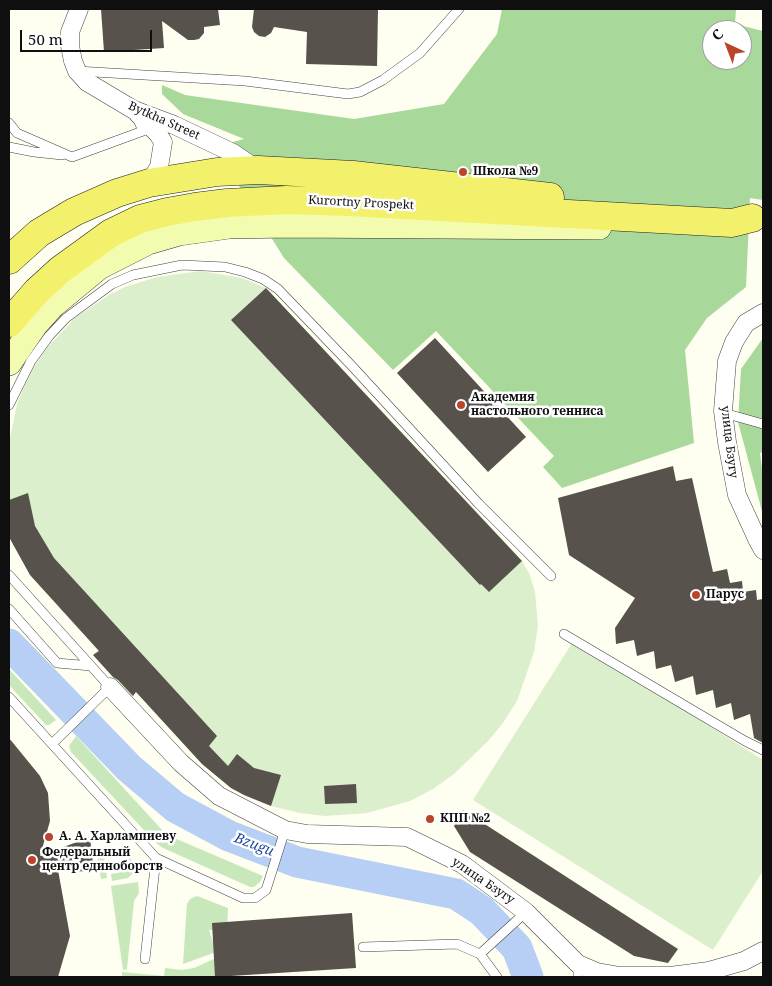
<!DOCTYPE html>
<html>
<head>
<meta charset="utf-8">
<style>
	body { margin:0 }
	#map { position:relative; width:772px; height:986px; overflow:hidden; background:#fefef1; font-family:"Noto Serif",serif }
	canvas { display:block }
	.frame { position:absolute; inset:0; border:10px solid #0f0f0f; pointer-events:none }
	.north { position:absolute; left:702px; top:20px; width:50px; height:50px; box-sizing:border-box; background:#fff; border:1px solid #9f9f9f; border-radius:50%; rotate:317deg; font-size:14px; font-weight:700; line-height:20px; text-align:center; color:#0f0f0f }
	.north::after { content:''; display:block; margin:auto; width:18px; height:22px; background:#ba452b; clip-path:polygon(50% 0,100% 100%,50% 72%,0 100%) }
	.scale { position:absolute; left:20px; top:30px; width:132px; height:22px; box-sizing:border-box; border:2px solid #0f0f0f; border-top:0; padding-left:6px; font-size:15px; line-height:18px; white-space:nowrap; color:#0f0f0f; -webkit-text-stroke:4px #fff; paint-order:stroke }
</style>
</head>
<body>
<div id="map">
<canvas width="772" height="986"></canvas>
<div class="frame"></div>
<div class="north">С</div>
<div class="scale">50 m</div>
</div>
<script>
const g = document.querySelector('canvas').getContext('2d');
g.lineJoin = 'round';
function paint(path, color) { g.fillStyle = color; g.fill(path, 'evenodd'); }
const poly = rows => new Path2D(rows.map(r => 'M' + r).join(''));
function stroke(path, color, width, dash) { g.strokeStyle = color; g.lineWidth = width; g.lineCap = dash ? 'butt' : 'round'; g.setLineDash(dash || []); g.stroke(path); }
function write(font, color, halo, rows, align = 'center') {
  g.font = font + ' "Noto Serif",serif'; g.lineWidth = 5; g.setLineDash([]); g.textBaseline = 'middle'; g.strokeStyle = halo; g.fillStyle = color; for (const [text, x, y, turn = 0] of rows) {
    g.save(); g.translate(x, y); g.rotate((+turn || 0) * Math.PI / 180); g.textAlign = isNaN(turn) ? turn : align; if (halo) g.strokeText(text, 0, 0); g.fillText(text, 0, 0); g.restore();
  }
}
paint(poly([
	[9,669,56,720,49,725,46,725,9,685],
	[76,736,163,831,172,837,263,876,260,882,254,887,250,887,163,848,156,843,71,752,69,746],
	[123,849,138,868,128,878,112,881,111,874,129,871,126,855,122,852,104,856,107,878,101,879,97,853],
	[138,882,139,893,134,901,127,969,123,970,111,886],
	[197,896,228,908,227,930,209,930,216,952,183,964,187,904,190,899],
	[216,958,218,977,122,977,122,972,164,976,165,968,182,970,194,968]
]), '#c8e8bb');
paint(poly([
	[502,9,736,9,735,24,763,31,763,200,750,198,746,287,707,318,685,350,694,443,562,488,543,467,554,456,436,331,393,370,284,258,215,147,244,139,183,114,162,94,162,85,185,95,354,119,444,104,497,34],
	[712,30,742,30,742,60,712,60],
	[763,338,763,452,760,453,763,476,763,515,738,422,741,369]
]), '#a9d89b');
paint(poly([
	[201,271,242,278,266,288,522,561,529,573,535,592,538,626,534,652,517,701,503,723,488,741,454,774,433,789,410,801,367,813,325,816,300,813,271,806,244,795,231,788,202,764,136,692,131,697,93,655,98,650,30,575,9,537,9,443,17,404,25,385,34,367,47,348,75,318,109,295,125,287,157,277],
	[574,640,763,760,763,871,713,950,473,800]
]), '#dbefcd');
stroke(poly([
	[9,644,129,768,175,807,229,836,297,862,456,894,482,911,517,948,528,977]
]), '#b7cff4', 31);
paint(poly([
	[101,9,218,9,220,25,204,27,204,33,199,39,194,40,188,40,162,21,164,48,104,52],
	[254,9,378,9,377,66,306,64,307,32,274,27,271,33,265,37,259,36,254,32,252,27],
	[266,288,522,561,489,592,481,584,480,585,231,320],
	[435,338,526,437,488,472,397,373],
	[673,466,676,481,692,478,713,572,727,569,730,583,742,581,743,592,756,590,757,600,763,599,763,743,754,738,750,714,734,720,731,703,716,708,713,690,696,695,693,676,675,682,671,665,656,669,654,651,637,656,634,640,616,644,615,628,635,598,569,555,558,498],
	[28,493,35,526,54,558,217,736,209,746,228,766,237,754,254,768,281,775,271,806,244,795,231,788,202,764,136,692,133,696,118,680,113,677,93,655,99,651,30,575,9,537,9,500],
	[9,738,40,776,48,793,50,821,40,856,90,837,94,872,58,870,70,936,58,977,9,977],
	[356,784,357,803,325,804,324,786],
	[463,810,678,949,668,963,634,956,470,852,454,826],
	[352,913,356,968,215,977,212,923]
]), '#57524b');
const lane = poly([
	[77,71,245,81,348,94,360,92,383,80,420,53,459,9],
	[9,123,17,133,72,157,143,131,139,122],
	[9,147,34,152,62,155],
	[9,405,31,361,49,336,66,318,112,284,133,275,182,265,225,267,245,272,263,279,278,289,351,365,478,503,551,576],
	[723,411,731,415,763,424],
	[9,575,110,687,52,744],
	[9,609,57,663,91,666],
	[564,634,745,741,763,750],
	[9,697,156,858,243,898,255,898,266,890,285,830],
	[363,947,457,944,480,954,497,977],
	[480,954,526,912],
	[145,959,156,858],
	[578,964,578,977]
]);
const street = poly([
	[79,9,70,32,70,46,73,61,77,71,87,82,134,110,174,125,233,153,258,170],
	[138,114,158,134,163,142,159,167,149,183],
	[763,313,746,323,734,342,727,361,723,411,727,442,737,495,758,541,763,550],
	[110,687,181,763,219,796,285,830,307,834,407,837,462,864,526,912,578,964,597,972,620,976,670,976,709,971,744,961,763,951]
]);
const secondary = poly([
	[9,363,35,325,53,305,99,267,148,242,179,233,229,226,290,225,599,227]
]);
const primary = poly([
	[9,260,39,233,74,212,117,193,149,183,217,172,258,170,353,175,550,197],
	[9,323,37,291,60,270,111,233,140,219,167,212,195,207,227,203,286,200,350,202,732,223,752,218]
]);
stroke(lane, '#424242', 10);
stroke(street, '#424242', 19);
stroke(secondary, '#313131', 26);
stroke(primary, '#202020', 29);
stroke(lane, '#fff', 9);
stroke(street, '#fff', 18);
stroke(secondary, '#f3fcae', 25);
stroke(primary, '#f3f16c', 28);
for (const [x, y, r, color] of [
	[463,172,5,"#ba452b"],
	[461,405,5,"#ba452b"],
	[696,595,5,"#ba452b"],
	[430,819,5,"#ba452b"],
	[49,837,5,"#ba452b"],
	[32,860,5,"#ba452b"]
]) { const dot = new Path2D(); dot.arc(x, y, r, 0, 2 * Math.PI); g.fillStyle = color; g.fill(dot); stroke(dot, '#fff', 2); }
write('12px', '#0f0f0f', '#fff', [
	["Bytkha Street",164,121,24],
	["Kurortny Prospekt",361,203,3],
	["улица Бзугу",729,442,83],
	["улица Бзугу",483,881,34]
]);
write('bold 12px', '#0f0f0f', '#fff', [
	["Школа №9",473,172],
	["Академия",471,398],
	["настольного тенниса",471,412],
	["Парус",706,595],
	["КПП №2",440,819],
	["А. А. Харлампиеву",59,837],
	["Федеральный",42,853],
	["центр единоборств",42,867]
], 'left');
write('italic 14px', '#1c479c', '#fff', [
	["Bzugu",254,845,21]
]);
</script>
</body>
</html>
